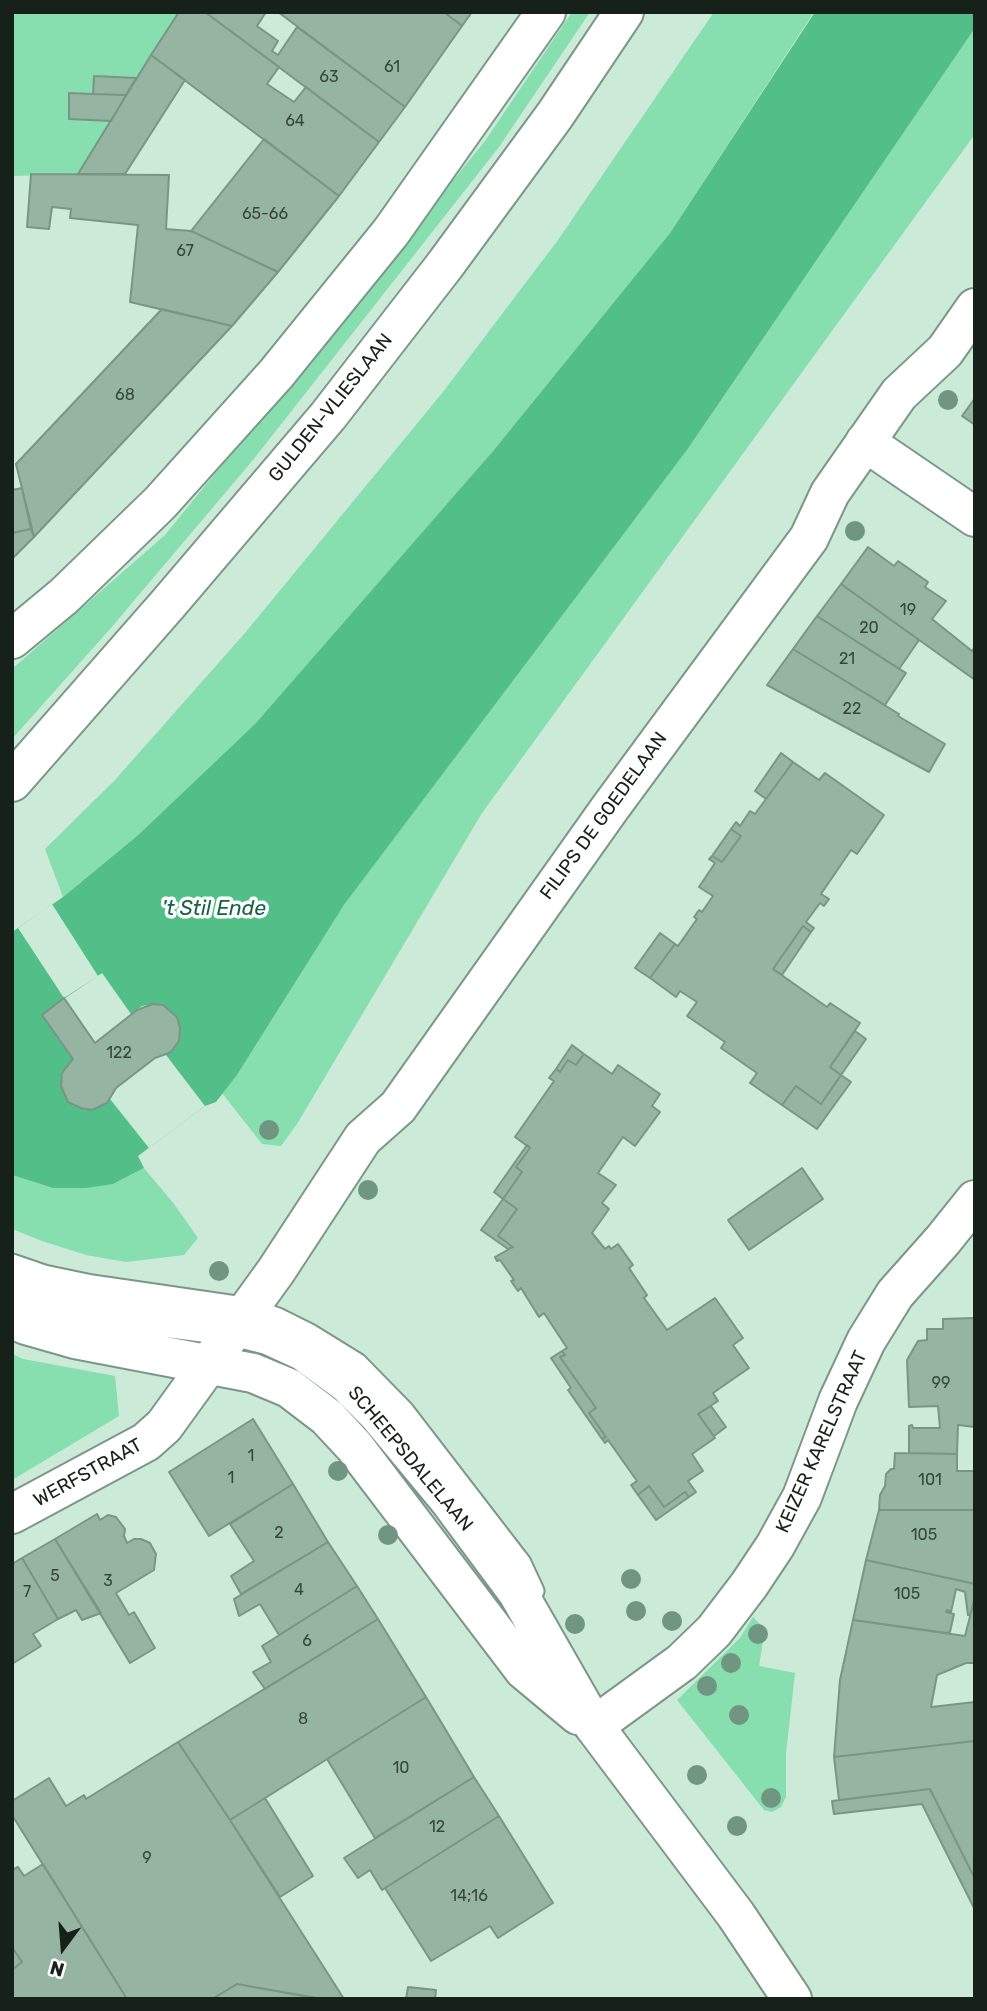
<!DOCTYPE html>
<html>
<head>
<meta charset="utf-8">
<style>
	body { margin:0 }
	#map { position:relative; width:987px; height:2011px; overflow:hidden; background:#cbead7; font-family:Rubik,sans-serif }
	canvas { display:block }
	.frame { position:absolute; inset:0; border:14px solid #16211a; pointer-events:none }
	.north { position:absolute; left:28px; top:1913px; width:70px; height:70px; -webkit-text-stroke:5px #fff; paint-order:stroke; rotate:196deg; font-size:19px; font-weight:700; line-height:28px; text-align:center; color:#16211a }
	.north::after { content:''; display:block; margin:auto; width:24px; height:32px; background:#16211a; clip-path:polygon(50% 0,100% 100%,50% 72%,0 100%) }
</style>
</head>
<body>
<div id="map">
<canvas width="987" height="2011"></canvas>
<div class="frame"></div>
<div class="north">N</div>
</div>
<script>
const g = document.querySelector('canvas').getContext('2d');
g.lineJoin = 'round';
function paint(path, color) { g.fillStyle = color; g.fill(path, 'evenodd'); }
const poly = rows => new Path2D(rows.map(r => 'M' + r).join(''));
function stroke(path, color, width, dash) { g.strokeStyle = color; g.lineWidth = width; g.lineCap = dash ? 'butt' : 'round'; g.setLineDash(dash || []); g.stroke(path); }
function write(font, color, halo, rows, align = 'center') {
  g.font = font + ' Rubik,sans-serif'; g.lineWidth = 7; g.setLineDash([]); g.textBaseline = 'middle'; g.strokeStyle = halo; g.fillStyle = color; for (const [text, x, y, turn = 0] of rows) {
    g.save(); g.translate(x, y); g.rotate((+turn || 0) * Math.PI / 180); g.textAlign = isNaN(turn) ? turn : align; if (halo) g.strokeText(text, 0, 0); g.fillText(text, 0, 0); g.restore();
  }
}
paint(poly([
	[12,12,179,12,78,174,12,176],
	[572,12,590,12,499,147,253,460,110,629,12,739,12,669,165,535,485,141],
	[714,12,814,12,670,233,493,451,255,724,137,836,63,897,45,849,115,780,245,633,443,392,558,240],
	[975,28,975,134,482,813,297,1124,281,1146,262,1144,222,1093,237,1075,344,905,687,450],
	[144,1168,174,1204,198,1238,184,1255,126,1262,86,1255,42,1241,12,1229,12,1175,53,1188,113,1184],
	[12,1354,23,1359,115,1376,119,1416,12,1480],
	[753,1617,765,1629,759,1666,795,1673,786,1753,786,1797,781,1807,772,1812,764,1810,677,1700,740,1638]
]), '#87deae');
paint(poly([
	[815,12,975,12,975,28,687,450,344,905,237,1075,216,1102,205,1106,138,1156,144,1168,113,1184,86,1188,53,1188,12,1175,12,932,63,897,137,836,255,724,493,451,670,233],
	[102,973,131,1014,142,1006,153,1004,163,1005,177,1017,180,1032,177,1045,171,1052,155,1058,116,1088,107,1103,98,1108,86,1110,68,1102,63,1092,62,1073,73,1059,42,1014]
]), '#52bf88');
paint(poly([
	[52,904,98,976,64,998,18,928],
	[166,1055,205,1106,149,1148,110,1099,116,1088,155,1058]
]), '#cbead7');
const building = poly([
	[179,12,205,12,279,67,267,84,294,102,306,87,379,142,339,196,151,55,179,12],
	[205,12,266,12,257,26,278,41,272,51,278,55,297,27,405,107,379,142,205,12],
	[278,12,444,12,462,26,405,107,278,12],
	[444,12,472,12,462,26,444,12],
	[151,55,185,80,125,174,78,174,151,55],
	[94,76,136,78,126,95,93,94,94,76],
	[69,93,93,94,126,95,111,121,69,119,69,93],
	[264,139,339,196,278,272,191,231,264,139],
	[31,174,169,175,166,229,191,231,278,272,232,326,130,302,138,225,70,218,71,209,52,207,49,229,27,227,31,174],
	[162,309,232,326,34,537,16,464,162,309],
	[975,398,975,425,962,416,975,398],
	[22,488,31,529,12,533,12,490,22,488],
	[31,529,34,537,12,559,12,533,31,529],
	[868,547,894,566,898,561,928,582,925,587,946,601,932,619,972,651,975,647,975,680,841,584,868,547],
	[841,584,919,640,899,669,817,616,841,584],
	[817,616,906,673,885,705,793,649,817,616],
	[793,649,899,714,898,716,945,744,929,772,767,685,793,649],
	[781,753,793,762,766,799,755,791,781,753],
	[793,762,819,780,825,773,884,815,857,854,851,850,821,894,829,899,824,906,820,903,806,922,814,928,811,932,803,926,773,969,827,1007,830,1003,860,1023,830,1067,841,1075,821,1104,796,1086,782,1105,750,1083,757,1073,721,1048,725,1042,687,1016,697,1002,680,991,676,997,650,978,675,944,678,946,697,919,694,917,699,910,702,912,713,896,699,887,715,863,709,859,712,856,722,862,741,836,731,829,736,822,740,826,750,811,755,814,793,762],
	[731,829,741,836,722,862,712,856,731,829],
	[803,926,811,932,782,975,773,969,803,926],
	[660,933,675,944,650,978,635,968,660,933],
	[64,998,95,1043,137,1010,153,1004,163,1005,177,1017,180,1028,179,1041,171,1052,155,1058,116,1088,107,1103,92,1110,81,1108,68,1102,61,1086,62,1073,73,1059,42,1015,64,998],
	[855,1031,866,1039,841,1075,830,1067,855,1031],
	[572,1045,584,1054,576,1065,568,1060,560,1072,556,1069,572,1045],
	[584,1054,612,1074,618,1065,660,1094,652,1106,660,1112,635,1146,623,1137,598,1173,616,1185,602,1203,609,1209,592,1233,605,1249,609,1246,611,1249,618,1244,633,1265,629,1268,647,1295,644,1298,667,1330,715,1298,743,1338,733,1345,749,1368,713,1393,718,1401,698,1414,715,1438,692,1454,703,1471,688,1481,696,1492,689,1497,685,1492,664,1507,649,1486,638,1495,631,1485,637,1481,608,1440,605,1443,602,1439,606,1437,589,1413,596,1408,560,1357,565,1355,562,1351,567,1348,544,1313,539,1317,521,1288,518,1291,511,1281,514,1280,500,1260,497,1261,495,1257,513,1247,498,1236,517,1209,503,1199,522,1172,516,1167,530,1148,515,1137,554,1081,549,1078,556,1069,560,1072,568,1060,576,1065,584,1054],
	[841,1075,851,1082,817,1129,782,1105,796,1086,821,1104,841,1075],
	[527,1145,530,1148,516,1167,522,1172,503,1199,494,1192,527,1145],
	[802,1168,823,1199,749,1250,728,1220,802,1168],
	[503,1199,517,1209,498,1236,513,1247,508,1249,481,1230,503,1199],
	[975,1318,975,1427,958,1425,957,1454,909,1453,909,1426,912,1425,913,1428,940,1428,938,1406,909,1407,907,1360,918,1341,927,1340,927,1329,943,1329,943,1319,975,1318],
	[562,1351,565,1355,560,1357,596,1408,589,1413,606,1437,602,1439,568,1390,571,1388,551,1358,562,1351],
	[711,1406,726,1427,714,1436,698,1414,711,1406],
	[253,1419,293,1484,209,1536,169,1472,253,1419],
	[895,1453,957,1454,957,1471,975,1471,975,1510,879,1510,880,1495,885,1486,886,1474,891,1469,894,1469,895,1453],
	[293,1484,328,1542,241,1594,231,1576,254,1561,230,1524,293,1484],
	[649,1486,664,1507,685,1492,689,1497,656,1520,638,1495,649,1486],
	[879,1510,975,1510,975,1584,866,1560,879,1510],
	[97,1514,100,1520,108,1515,116,1517,125,1529,124,1536,127,1543,134,1539,141,1539,150,1543,156,1554,154,1570,116,1593,129,1615,134,1612,155,1648,130,1663,55,1539,97,1514],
	[55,1539,89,1594,101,1613,82,1620,76,1610,58,1619,22,1558,55,1539],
	[328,1542,357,1586,279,1635,260,1604,239,1616,234,1599,328,1542],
	[22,1558,58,1619,33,1634,41,1646,12,1664,12,1564,22,1558],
	[866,1560,975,1584,975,1597,970,1615,968,1615,965,1592,956,1589,951,1612,947,1610,946,1612,954,1614,950,1632,947,1633,853,1620,866,1560],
	[357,1586,378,1619,265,1689,253,1672,271,1662,262,1646,357,1586],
	[975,1597,975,1663,966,1663,937,1675,931,1707,975,1702,975,1741,834,1757,840,1680,853,1620,965,1636,975,1597],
	[378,1619,426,1697,230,1820,178,1742,378,1619],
	[426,1697,474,1777,375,1838,327,1759,426,1697],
	[975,1741,975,1879,930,1789,839,1800,834,1757,975,1741],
	[178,1742,230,1820,344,1999,320,1999,237,1984,212,1999,127,1999,12,1815,12,1801,49,1778,66,1806,84,1795,86,1799,178,1742],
	[474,1777,499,1816,382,1890,370,1870,358,1878,344,1858,474,1777],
	[930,1789,975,1879,975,1910,922,1804,834,1814,832,1801,930,1789],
	[265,1798,313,1876,280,1897,230,1820,265,1798],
	[499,1816,553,1903,498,1938,490,1926,431,1961,385,1888,499,1816],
	[43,1864,127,1999,12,1999,12,1970,22,1962,12,1947,12,1870,18,1867,24,1876,43,1864],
	[12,1947,22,1962,12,1970,12,1947],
	[237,1984,322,1999,212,1999,237,1984],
	[408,1987,436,1990,435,1999,406,1999,408,1987]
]);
paint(building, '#96b4a2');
stroke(building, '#799685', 2);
const service = poly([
	[12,1264,44,1275,92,1285,250,1308,278,1318,310,1334,357,1363,404,1411,521,1563,534,1591]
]);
const minor = poly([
	[865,442,975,517],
	[12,1514,146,1442,164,1426,276,1271,363,1138,398,1107,610,808,809,538,830,493,899,394,945,351,975,308],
	[594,1726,682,1662,714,1631,749,1585,775,1546,802,1497,838,1401,866,1341,895,1294,943,1240,975,1200]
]);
const secondary = poly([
	[12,639,64,596,160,503,276,374,391,232,546,12],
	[12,782,168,604,328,416,445,265,555,115,624,12],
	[12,1287,43,1298,90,1308,236,1327,268,1335,303,1351,348,1384,377,1413,449,1500,518,1593,594,1726,736,1915,792,1999],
	[12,1319,26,1325,75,1339,253,1373,289,1388,327,1417,354,1446,524,1670,578,1715]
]);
stroke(service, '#7b9887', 23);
stroke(minor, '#7b9887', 42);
stroke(secondary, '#7b9887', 42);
stroke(service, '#fff', 19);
stroke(minor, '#fff', 38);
stroke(secondary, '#fff', 38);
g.fillStyle = '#709681';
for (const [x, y] of [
	[948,400],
	[855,531],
	[269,1130],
	[368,1190],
	[219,1271],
	[338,1471],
	[388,1535],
	[631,1579],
	[636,1611],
	[672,1621],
	[575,1624],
	[758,1634],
	[731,1663],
	[707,1686],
	[739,1715],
	[697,1775],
	[771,1798],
	[737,1826]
]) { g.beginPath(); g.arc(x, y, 10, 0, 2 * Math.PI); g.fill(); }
write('16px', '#36463c', null, [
	["61",392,67],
	["63",329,77],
	["64",295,121],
	["65-66",265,214],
	["67",185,251],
	["68",125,395],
	["19",908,610],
	["20",869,628],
	["21",847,659],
	["22",852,709],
	["122",119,1053],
	["99",941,1383],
	["1",251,1456],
	["1",231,1478],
	["101",930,1480],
	["2",279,1533],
	["105",924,1535],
	["5",55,1576],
	["3",108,1581],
	["4",299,1590],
	["7",27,1592],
	["105",907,1594],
	["6",307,1641],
	["8",303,1719],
	["10",401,1768],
	["12",437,1827],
	["9",147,1858],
	["14;16",469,1896]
]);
write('19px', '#16211a', '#fff', [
	["GULDEN-VLIESLAAN",331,408,-51],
	["FILIPS DE GOEDELAAN",604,816,-54],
	["KEIZER KARELSTRAAT",822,1442,-66],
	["SCHEEPSDALELAAN",410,1459,50],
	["WERFSTRAAT",88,1473,-29]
]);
write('italic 21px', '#136541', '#fff', [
	["'t Stil Ende",214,909]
]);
</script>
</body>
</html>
